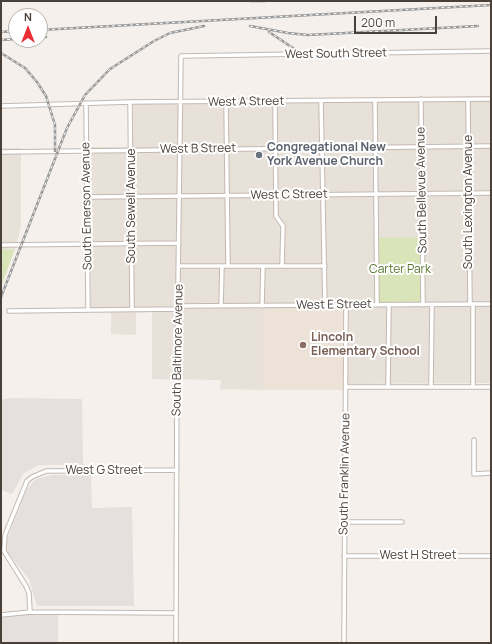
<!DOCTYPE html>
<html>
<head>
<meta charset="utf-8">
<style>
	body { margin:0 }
	#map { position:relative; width:492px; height:644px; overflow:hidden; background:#f5f0ec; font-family:Manrope,sans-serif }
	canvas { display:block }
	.frame { position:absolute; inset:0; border:2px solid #49403a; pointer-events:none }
	.north { position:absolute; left:8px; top:8px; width:40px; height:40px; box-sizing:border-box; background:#fff; border:1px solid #b6b3b0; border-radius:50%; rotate:0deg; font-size:11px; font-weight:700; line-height:16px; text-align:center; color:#49403a }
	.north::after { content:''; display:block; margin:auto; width:14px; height:18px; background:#eb2d34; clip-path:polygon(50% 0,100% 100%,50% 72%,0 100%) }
	.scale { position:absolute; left:354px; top:16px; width:83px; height:18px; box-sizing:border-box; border:2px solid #49403a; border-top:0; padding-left:5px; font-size:12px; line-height:14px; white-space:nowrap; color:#49403a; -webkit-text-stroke:3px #fff; paint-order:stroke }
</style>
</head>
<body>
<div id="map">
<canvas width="492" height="644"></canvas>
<div class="frame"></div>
<div class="north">N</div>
<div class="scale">200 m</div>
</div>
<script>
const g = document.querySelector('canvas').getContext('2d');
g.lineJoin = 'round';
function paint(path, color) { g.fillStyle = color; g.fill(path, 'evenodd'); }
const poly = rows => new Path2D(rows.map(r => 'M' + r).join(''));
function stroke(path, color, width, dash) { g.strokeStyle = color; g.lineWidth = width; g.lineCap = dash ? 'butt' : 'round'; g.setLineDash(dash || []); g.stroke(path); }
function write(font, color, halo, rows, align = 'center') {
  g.font = font + ' Manrope,sans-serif'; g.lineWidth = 4; g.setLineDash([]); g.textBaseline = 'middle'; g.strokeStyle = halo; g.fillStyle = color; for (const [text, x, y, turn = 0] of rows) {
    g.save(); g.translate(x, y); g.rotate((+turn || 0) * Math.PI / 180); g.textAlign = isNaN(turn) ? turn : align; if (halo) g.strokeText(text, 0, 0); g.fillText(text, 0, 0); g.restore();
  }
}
paint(poly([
	[491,96,491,383,343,384,343,390,263,390,220,389,221,380,152,379,152,312,136,313,136,335,111,334,111,312,91,312,89,147,133,147,133,100],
	[1,148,21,148,21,227,15,249,1,250]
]), '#e8e1da');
paint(poly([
	[10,398,82,399,83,465,39,465,24,473,12,494,1,490,1,400],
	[52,475,91,475,92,508,132,507,134,606,37,606,29,579,8,553,7,540,26,490,36,479],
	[9,614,58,615,58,643,1,643,1,617]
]), '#e5e0dd');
paint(poly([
	[263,307,343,307,343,390,263,390]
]), '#ede2d7');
paint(poly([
	[421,237,421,302,379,302,378,238],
	[15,249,1,287,1,250]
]), '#d9e5b8');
const minor = poly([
	[421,99,423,305],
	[468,99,470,304],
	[375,100,377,305],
	[275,101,276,216,283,226,282,266],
	[321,101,325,306],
	[130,102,132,309],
	[226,102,228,266],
	[86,103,88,309],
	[1,106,130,102,491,99],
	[1,152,491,146],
	[87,197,491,193],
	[1,245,179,243],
	[179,266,325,266],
	[177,306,491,304],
	[221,306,222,266],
	[262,306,263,266],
	[9,311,177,309],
	[346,387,491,387],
	[388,387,389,305],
	[431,387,432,305],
	[473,387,473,304],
	[474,440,474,474,491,473],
	[344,522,402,522],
	[344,556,491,556],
	[30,612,29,593,26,586,4,551,5,535,27,481,32,477,46,471,177,470],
	[1,615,30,612,176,613],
	[176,643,177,359,181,56,491,51],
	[344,643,346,305]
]);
stroke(minor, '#c3b9b2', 5.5);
stroke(minor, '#fff', 3.5);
const rail = poly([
	[250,1,265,1],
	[250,26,288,33,308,35,478,26],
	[40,30,491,5],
	[1,32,16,31],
	[269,32,299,52],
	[40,38,46,37],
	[1,40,16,39],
	[1,53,25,68,37,82,46,96,55,125,55,151],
	[1,297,67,128,85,95,110,69,154,41,170,33,204,26]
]);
stroke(rail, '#999', 2.5);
stroke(rail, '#fff', 1, [3]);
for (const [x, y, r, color] of [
	[259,155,4,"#6b7280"],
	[303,345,4,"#8d6e63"]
]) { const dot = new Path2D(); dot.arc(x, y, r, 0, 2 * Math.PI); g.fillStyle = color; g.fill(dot); stroke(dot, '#fff', 1.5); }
write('12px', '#49403a', '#fff', [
	["West South Street",336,54,-1],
	["West A Street",246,102,-1],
	["West B Street",198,149,-1],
	["South Bellevue Avenue",422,190,-91],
	["West C Street",289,195,-1],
	["South Lexington Avenue",469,202,-90],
	["South Emerson Avenue",87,206,-91],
	["South Sewell Avenue",132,206,-90],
	["West E Street",334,305,-1],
	["South Baltimore Avenue",178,350,-89],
	["West G Street",104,471],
	["South Franklin Avenue",345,474,-89],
	["West H Street",418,556]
]);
write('bold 12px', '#5b616d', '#fff', [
	["Congregational New",267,148],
	["York Avenue Church",267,162]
], 'left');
write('12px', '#587730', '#fff', [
	["Carter Park",400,270]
]);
write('bold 12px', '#785e54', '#fff', [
	["Lincoln",311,338],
	["Elementary School",311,352]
], 'left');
</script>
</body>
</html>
